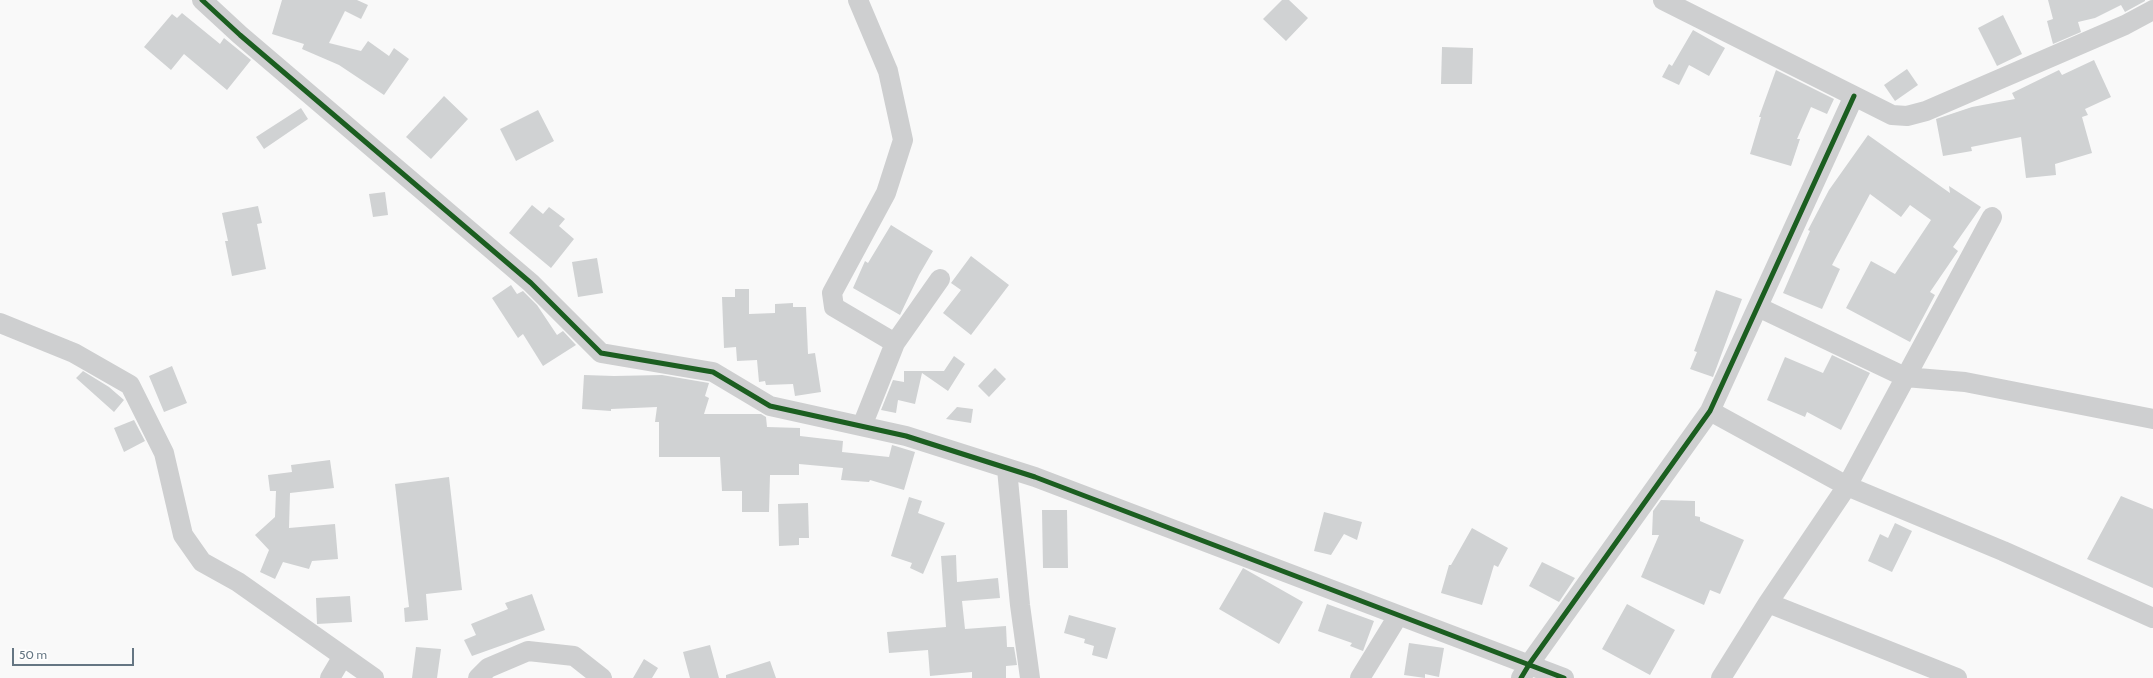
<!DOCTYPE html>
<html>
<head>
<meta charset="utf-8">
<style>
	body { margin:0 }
	#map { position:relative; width:2153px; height:678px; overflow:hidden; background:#f9f9f9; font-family:Cabin,sans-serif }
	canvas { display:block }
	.scale { position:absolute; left:12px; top:648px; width:122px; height:18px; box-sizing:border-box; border:2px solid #657683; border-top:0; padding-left:5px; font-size:12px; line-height:14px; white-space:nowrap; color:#657683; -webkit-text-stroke:3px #fff; paint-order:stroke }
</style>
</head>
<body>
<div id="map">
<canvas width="2153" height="678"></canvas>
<div class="scale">50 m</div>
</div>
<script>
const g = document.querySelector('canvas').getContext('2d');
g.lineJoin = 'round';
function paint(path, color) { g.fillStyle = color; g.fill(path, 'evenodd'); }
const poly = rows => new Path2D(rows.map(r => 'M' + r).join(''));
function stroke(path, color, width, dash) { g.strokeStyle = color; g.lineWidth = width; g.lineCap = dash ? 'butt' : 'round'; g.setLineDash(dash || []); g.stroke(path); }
paint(poly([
	[282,0,357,0,368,5,361,19,345,11,329,43,361,51,368,41,389,56,394,48,409,59,384,95,339,65,302,49,304,44,272,34],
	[1282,0,1289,0,1308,18,1286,41,1263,19],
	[2048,0,2145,0,2145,1,2125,12,2121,5,2095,18,2078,22,2081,32,2053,44,2047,21,2053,19],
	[182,13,220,44,224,38,251,60,227,90,184,54,171,70,144,47,172,14,177,18],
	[2003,15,2022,54,1997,66,1978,28],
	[1693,30,1725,48,1709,76,1689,65,1679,85,1662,77,1669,64,1672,66],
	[1442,47,1473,48,1472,84,1441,84],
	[2094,60,2111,97,2085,109,2088,115,2082,117,2092,153,2055,164,2056,175,2026,178,2021,137,1971,147,1972,151,1943,156,1936,119,1972,107,2015,99,2012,93,2059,70,2062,75],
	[1907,69,1918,85,1895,101,1884,85],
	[1776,70,1834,99,1827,114,1811,107,1797,139,1800,139,1791,166,1750,154,1761,117,1759,117],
	[444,96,468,119,431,159,406,137],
	[301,108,308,119,264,149,256,137],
	[538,110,554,141,516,161,500,129],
	[1868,135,1950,193,1949,186,1981,207,1953,247,1958,251,1930,292,1935,295,1910,342,1846,308,1871,261,1895,274,1931,220,1910,205,1901,217,1870,194,1832,265,1840,269,1822,309,1783,293,1810,231,1808,230,1829,190],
	[385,192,388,215,373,217,369,194],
	[532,205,543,214,549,207,565,219,559,226,574,239,551,268,509,233],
	[258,206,262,223,257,224,266,269,232,276,225,241,228,241,222,213],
	[891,225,933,251,919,275,900,315,853,288,865,261,868,263],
	[971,256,1009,285,971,335,943,313,961,290,951,283],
	[597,258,603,293,578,297,572,262],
	[511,285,517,294,523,291,537,305,557,335,563,331,576,345,543,366,523,334,518,338,492,298],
	[735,289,749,289,749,314,775,313,775,304,793,303,793,307,806,307,808,354,815,353,821,392,795,396,793,384,766,385,765,381,759,382,757,360,737,361,736,347,724,348,722,297,735,297],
	[1716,290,1742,299,1713,377,1690,369,1697,352,1694,351],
	[1832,355,1870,373,1841,430,1807,412,1805,417,1767,400,1785,357,1823,373],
	[954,356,965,364,948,391,922,373,915,404,898,400,896,413,881,410,893,380,904,382,904,371,944,371],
	[172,366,187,403,164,412,149,376],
	[995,368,1006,379,989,397,978,386],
	[83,371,109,387,124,400,114,412,76,378],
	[584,375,614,376,662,375,709,383,705,396,709,398,704,414,761,414,766,417,767,427,800,428,800,436,843,441,842,452,889,457,892,445,915,452,904,490,870,480,869,482,841,480,843,468,799,464,799,475,770,475,769,512,742,512,742,491,722,491,720,457,659,457,659,422,655,422,657,407,611,409,611,411,582,409],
	[957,407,973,409,971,423,946,419],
	[134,420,145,441,124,452,114,428],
	[330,460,334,488,290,493,289,528,335,524,338,559,312,561,309,569,283,562,275,579,260,572,269,550,255,535,275,517,276,491,270,491,268,475,292,472,291,465],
	[449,477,462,590,426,594,428,620,405,622,404,608,409,607,395,484],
	[2121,496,2153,509,2153,588,2087,559],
	[909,497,922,501,918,513,945,523,923,574,910,568,912,563,891,556],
	[1661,500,1695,501,1695,516,1700,517,1700,521,1744,540,1720,594,1710,590,1704,605,1641,577,1659,535,1652,535,1653,511],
	[808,503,809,538,799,538,799,545,779,546,778,504],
	[1042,510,1067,510,1068,568,1043,568],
	[1324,512,1362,522,1357,540,1344,534,1331,555,1314,551],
	[1895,523,1912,531,1892,572,1868,561,1880,534,1888,538],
	[1472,528,1508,548,1498,567,1494,565,1482,605,1441,593,1449,565,1451,565],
	[956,555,957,582,998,578,1000,598,962,601,965,629,1006,626,1007,647,1014,647,1017,665,1006,666,1006,678,972,678,972,672,930,676,928,650,889,653,887,632,946,627,941,556],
	[1542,562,1575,578,1559,602,1529,586],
	[1243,568,1303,602,1279,644,1219,609],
	[532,594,545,630,472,656,464,640,476,635,471,624,508,609,505,603],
	[350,596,352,622,317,624,316,598],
	[1327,604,1374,621,1363,651,1350,646,1352,643,1318,631],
	[1627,604,1675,630,1650,675,1602,649],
	[1069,615,1116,628,1107,659,1092,655,1094,646,1084,643,1085,639,1064,633],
	[1409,643,1444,648,1439,677,1425,674,1425,678,1404,675],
	[710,645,719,678,690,678,683,652],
	[416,647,441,649,437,678,412,678],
	[644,659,658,668,652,678,633,678],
	[770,661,776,678,726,678,726,675]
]), '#d0d2d3');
stroke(poly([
	[202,0,240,35,531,283,601,353,713,372,770,406,906,436,1035,477,1564,678],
	[858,0,888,71,903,140,886,193,832,293,834,307,895,343],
	[1663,0,1892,115,1907,116,1926,111,2125,25,2153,10],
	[1758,307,1905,377,1965,382,2153,419],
	[0,323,74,353,130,385,164,453,183,535,202,562,238,582,374,678],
	[1710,411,1847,486,1992,217],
	[862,426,895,343,940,279],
	[1007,469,1020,605,1030,678],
	[1768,603,1957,678],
	[330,678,343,656],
	[478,678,488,668,528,651,574,656,602,678],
	[1360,678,1398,616],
	[1521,678,1530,663,1710,411,1854,96],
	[1721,678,1768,603,1847,486,2003,551,2153,618]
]), '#cecfd0', 20);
stroke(poly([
	[202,0,240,35,531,283,601,353,713,372,770,406,906,436,1035,477,1564,678],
	[1521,678,1530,663,1710,411,1854,96]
]), '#1b5e20', 5);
</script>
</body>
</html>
